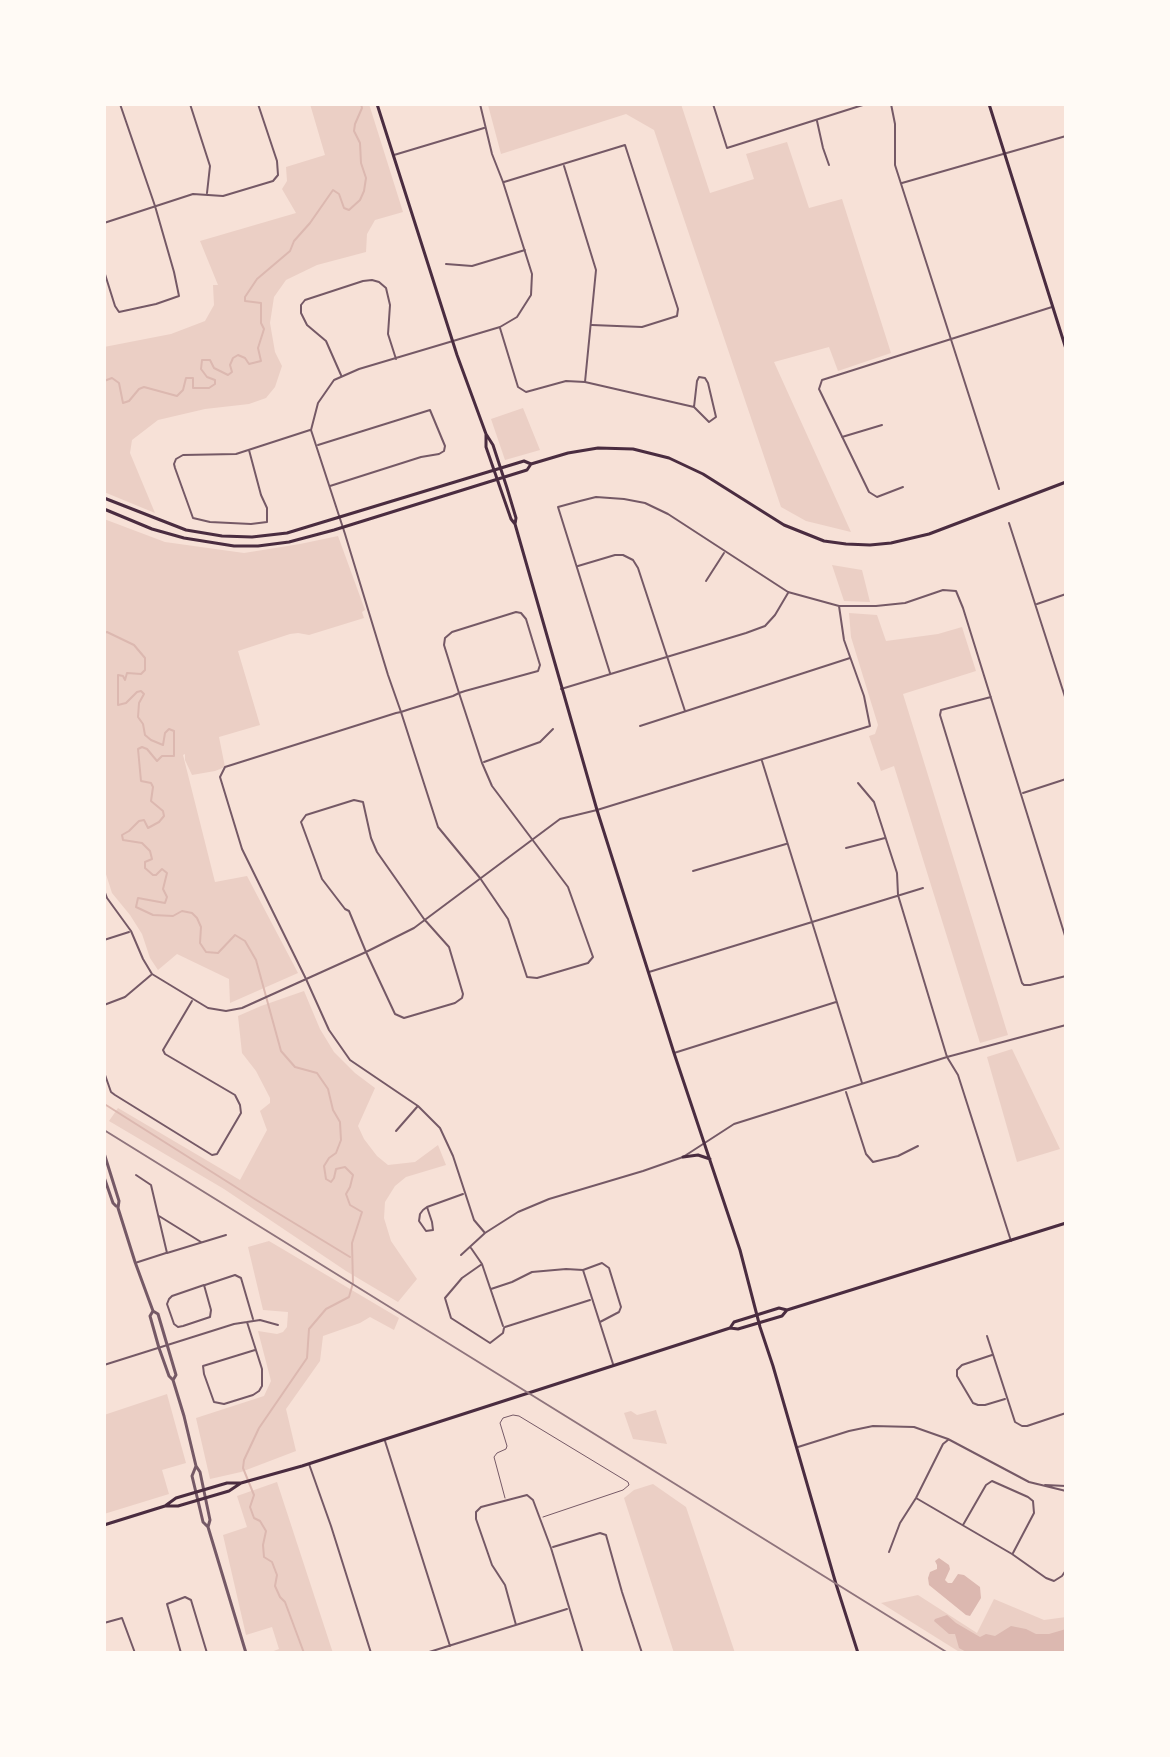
<!DOCTYPE html>
<html>
<head>
<meta charset="utf-8">
<style>
	body { margin:0 }
	#map { position:relative; width:1170px; height:1757px; overflow:hidden; background:#f7e1d7; font-family:"Times New Roman",serif }
	canvas { display:block }
	.frame { position:absolute; inset:0; border:106px solid #fffaf5; pointer-events:none }
</style>
</head>
<body>
<div id="map">
<canvas width="1170" height="1757"></canvas>
<div class="frame"></div>
</div>
<script>
const g = document.querySelector('canvas').getContext('2d');
g.lineJoin = 'round';
function paint(path, color) { g.fillStyle = color; g.fill(path, 'evenodd'); }
const poly = rows => new Path2D(rows.map(r => 'M' + r).join(''));
function stroke(path, color, width, dash) { g.strokeStyle = color; g.lineWidth = width; g.lineCap = dash ? 'butt' : 'round'; g.setLineDash(dash || []); g.stroke(path); }
paint(poly([
	[310,104,369,104,403,212,375,220,367,234,366,252,317,265,286,280,274,297,270,323,275,352,282,366,275,387,266,398,249,404,205,409,158,420,132,440,130,453,155,513,104,492,104,347,171,334,205,321,214,305,213,285,218,285,200,241,296,213,282,189,287,181,286,167,325,155],
	[681,104,710,193,754,179,746,154,787,142,809,208,842,199,891,353,838,371,829,347,774,362,851,532,806,521,781,507,654,130,626,114,501,154,488,105],
	[523,408,540,450,505,460,491,419],
	[104,519,165,542,244,553,300,544,338,536,365,610,362,612,364,618,309,635,298,633,290,634,238,651,260,725,219,737,225,767,215,771,192,775,185,760,185,754,183,755,215,882,247,876,298,973,230,1003,229,979,177,954,158,970,150,958,142,934,130,915,112,893,104,868],
	[832,565,862,570,870,602,844,601],
	[849,613,877,615,886,641,938,634,962,627,976,671,903,694,1008,1035,980,1043,894,766,881,771,869,736,875,734,878,725,851,637],
	[304,991,320,1029,334,1052,355,1073,375,1088,358,1126,364,1139,377,1156,388,1165,415,1162,438,1145,446,1165,406,1177,395,1186,385,1202,384,1218,391,1241,417,1279,398,1302,346,1271,224,1189,109,1121,118,1108,240,1180,267,1130,260,1111,270,1103,270,1098,256,1071,242,1053,238,1016,261,1006],
	[1012,1049,1060,1149,1017,1162,987,1057],
	[269,1241,399,1318,394,1330,370,1317,360,1323,323,1336,320,1361,286,1409,296,1451,241,1472,210,1479,196,1418,264,1396,271,1381,258,1331,277,1334,283,1332,287,1327,288,1312,263,1310,248,1247],
	[167,1394,186,1463,162,1470,169,1494,104,1514,104,1415],
	[656,1410,667,1444,633,1439,624,1413,631,1411,637,1415],
	[277,1482,330,1644,333,1653,268,1653,279,1649,272,1627,246,1635,223,1535,247,1527,237,1496],
	[653,1484,686,1507,735,1653,674,1653,624,1498,634,1490],
	[918,1595,977,1633,994,1599,1044,1620,1066,1617,1066,1653,961,1653,881,1603]
]), '#ebcfc5');
paint(poly([
	[939,1558,949,1565,950,1569,945,1580,948,1583,952,1583,958,1574,964,1575,980,1587,981,1598,970,1616,966,1615,929,1585,928,1578,930,1572,937,1569,937,1565,935,1561],
	[947,1615,956,1623,980,1637,986,1634,995,1636,1011,1626,1026,1629,1036,1634,1049,1634,1066,1629,1066,1653,1043,1653,1041,1651,968,1653,959,1648,955,1634,949,1634,934,1621,935,1619]
]), '#dcb8b0');
stroke(poly([
	[104,381,112,378,119,383,123,403,129,401,139,389,144,387,177,396,183,390,186,378,193,378,193,388,209,388,215,384,215,380,207,377,201,369,202,360,210,360,214,368,228,375,232,372,230,365,233,358,238,355,245,358,249,364,261,361,258,348,264,329,261,323,261,303,245,301,245,297,257,279,290,251,294,241,310,223,333,190,339,194,344,208,349,210,360,200,364,191,366,178,361,163,360,143,354,131,355,124,362,108,361,104],
	[104,633,107,632,134,645,145,658,145,670,141,674,127,673,125,680,123,676,118,675,118,705,126,703,137,692,141,691,144,694,139,703,138,717,143,724,145,735,151,740,163,745,165,733,169,729,174,731,174,756,162,756,157,761,147,749,142,747,138,749,141,781,151,783,153,787,151,801,163,811,164,816,159,822,148,828,144,820,139,821,129,831,122,835,123,840,142,843,150,851,152,859,145,862,145,868,153,875,156,875,162,869,167,873,163,889,167,897,165,903,138,898,136,907,153,915,173,916,182,911,192,913,197,918,201,927,200,943,206,952,218,953,235,935,245,941,256,960,281,1051,295,1067,317,1073,328,1089,333,1110,340,1122,341,1140,336,1153,329,1158,324,1166,326,1179,331,1182,334,1178,336,1169,345,1167,353,1175,350,1187,346,1194,350,1205,362,1212,352,1243,353,1283,349,1297,326,1309,309,1329,307,1358,259,1428,244,1460,243,1468,254,1495,250,1507,254,1518,260,1521,266,1531,263,1545,264,1557,272,1562,277,1575,275,1586,280,1597,285,1602,304,1653],
	[106,1105,253,1198,350,1257]
]), '#dcb8b0', 2);
stroke(poly([
	[505,1498,494,1457,497,1453,506,1449,507,1446,500,1423,503,1418,513,1415,519,1416,628,1482,629,1485,623,1490,543,1517]
]), '#755966', 1);
stroke(poly([
	[190,104,210,166,207,193],
	[480,104,492,154,503,182,532,274,531,295,517,317,500,327,359,369,334,380,318,403,311,430,345,534,388,675,401,712,438,827,480,878,508,919,527,977,537,978,588,963,593,957,568,887,492,786,482,763,459,693,444,645,445,638,452,632,516,612,521,613,526,619,540,665,538,671,465,691,459,693,453,696,410,709,401,712,396,713,225,767,220,777,242,849,306,979,329,1030,350,1060,418,1106,440,1128,453,1156,474,1220,485,1233],
	[713,104,727,148,866,104],
	[891,104,895,124,895,165,999,489],
	[817,121,823,148,829,165],
	[394,155,484,128],
	[564,166,596,270,585,382],
	[504,182,625,145,678,309,677,316,642,327,592,325],
	[902,183,1066,136],
	[104,223,193,194,223,196,273,181,278,175,277,161,258,104],
	[446,264,472,266,525,250],
	[104,271,115,306,119,312,156,304,179,296,174,272,155,206,120,104],
	[500,328,518,387,526,392,566,381,585,382,694,407,709,422,716,417,708,383,705,378,699,377,697,381,694,407],
	[341,375,326,341,307,325,301,313,301,305,305,300,363,281,372,280,379,282,386,288,390,305,388,334,396,359],
	[842,437,882,425],
	[318,445,430,410,445,446,444,451,439,454,421,457,330,486],
	[249,450,261,495,267,508,267,522,251,524,210,522,193,518,175,468,174,464,176,459,183,455,236,454,310,430],
	[903,487,877,497,869,492,819,389,822,380,1052,307],
	[1009,523,1066,700],
	[578,566,615,555,623,555,633,560,638,568,685,711],
	[706,581,724,553],
	[1037,604,1066,594],
	[610,673,558,507,580,501,596,497,624,499,645,503,668,514,788,592,839,606,876,606,905,603,943,590,956,591,963,608,1066,939],
	[561,689,746,633,765,626,775,615,788,593],
	[991,697,941,710,940,715,1022,983,1024,985,1030,985,1066,976],
	[640,726,850,658],
	[762,761,862,1083],
	[484,762,540,742,553,729],
	[858,783,874,802,897,873,898,895,947,1057,958,1075,1011,1241],
	[1023,793,1066,779],
	[354,800,363,802,371,838,377,852,424,919,449,947,463,994,462,998,455,1003,404,1018,395,1014,366,952,349,911,345,909,322,879,301,822,306,815,354,800],
	[846,848,885,838],
	[693,871,786,844],
	[104,890,107,898,131,931,143,959,152,974,208,1008,226,1011,242,1008,366,952,414,928,560,819,597,810,870,726,864,696,844,640,839,606],
	[104,940,129,932],
	[649,972,923,888],
	[104,1005,125,997,151,975],
	[674,1053,836,1002],
	[104,1072,111,1092,115,1095,212,1155,217,1154,241,1113,240,1105,235,1095,165,1054,163,1050,192,1001],
	[846,1092,866,1154,873,1162,898,1156,918,1146],
	[396,1131,417,1107],
	[136,1175,151,1185,167,1253,226,1235],
	[427,1207,432,1222,433,1230,426,1231,419,1221,420,1214,423,1210,427,1207,463,1194],
	[159,1216,201,1242],
	[471,1248,482,1264,503,1326],
	[461,1255,485,1233,518,1212,549,1199,643,1171,683,1157,734,1124,947,1057,1066,1025],
	[135,1263,166,1253],
	[482,1264,462,1278,445,1298,451,1318,490,1343,503,1333,504,1328],
	[583,1270,602,1263,609,1268,621,1307,619,1312,600,1322],
	[204,1285,211,1310,210,1317,183,1326,178,1327,174,1324,167,1304,169,1299,172,1296,204,1285],
	[205,1285,235,1275,241,1278,253,1319],
	[491,1289,512,1282,532,1272,566,1269,583,1270,613,1364],
	[247,1322,262,1369,262,1386,259,1391,253,1395,224,1404,214,1402,204,1374,203,1366,255,1350],
	[505,1327,590,1300],
	[987,1336,1015,1422,1022,1426,1027,1426,1066,1413],
	[992,1355,962,1365,957,1370,957,1376,973,1403,978,1405,985,1405,1005,1399],
	[104,1365,234,1324,260,1320,278,1325],
	[385,1441,450,1646],
	[798,1447,849,1431,873,1426,914,1427,948,1439,1029,1482,1066,1491],
	[309,1464,331,1526,371,1653],
	[1045,1485,1066,1486],
	[916,1498,1012,1554,1046,1578,1054,1581,1062,1576,1066,1570],
	[963,1525,986,1485,992,1481,1028,1497,1033,1501,1034,1513,1013,1553],
	[553,1547,600,1533,606,1535,622,1592,642,1653],
	[889,1552,900,1523,916,1498,943,1444,948,1440],
	[104,1623,122,1618,135,1653],
	[516,1625,505,1585,492,1565,476,1519,476,1512,481,1507,527,1495,533,1500,551,1548,583,1653],
	[181,1653,167,1604,185,1597,191,1600,207,1653],
	[426,1653,567,1609]
]), '#755966', 2);
stroke(poly([
	[104,1153,119,1201,118,1208,135,1262,153,1311,158,1314,176,1375,173,1380],
	[104,1177,113,1203,116,1206],
	[153,1311,150,1316,159,1348,169,1376,173,1380,184,1416,196,1466,200,1472,210,1520,208,1527],
	[196,1466,192,1476,199,1505,203,1522,208,1527,246,1653]
]), '#755966', 3);
stroke(poly([
	[377,104,457,355,486,434,493,445,507,488,516,518,515,524],
	[989,104,1066,349],
	[486,434,486,447,511,519,515,524,597,810,674,1053,740,1250,760,1327,773,1366,836,1584,858,1653],
	[104,498,186,530,222,536,252,537,287,533,524,461,531,464,568,453,598,448,633,449,669,458,703,474,784,525,824,541,846,544,870,545,891,543,929,534,1066,482],
	[104,509,152,529,184,538,234,546,258,546,289,542,334,530,527,470,531,464],
	[683,1157,698,1155,710,1159]
]), '#4a2c40', 3);
stroke(poly([
	[730,1328,734,1322,747,1318,779,1308,787,1310],
	[165,1506,178,1506,229,1491,241,1483],
	[104,1525,165,1506,176,1498,227,1483,241,1483,302,1466,730,1328,738,1329,782,1316,787,1310,1066,1223]
]), '#4a2c40', 3);
stroke(poly([
	[104,1130,948,1653]
]), '#8f747c', 2);
</script>
</body>
</html>
